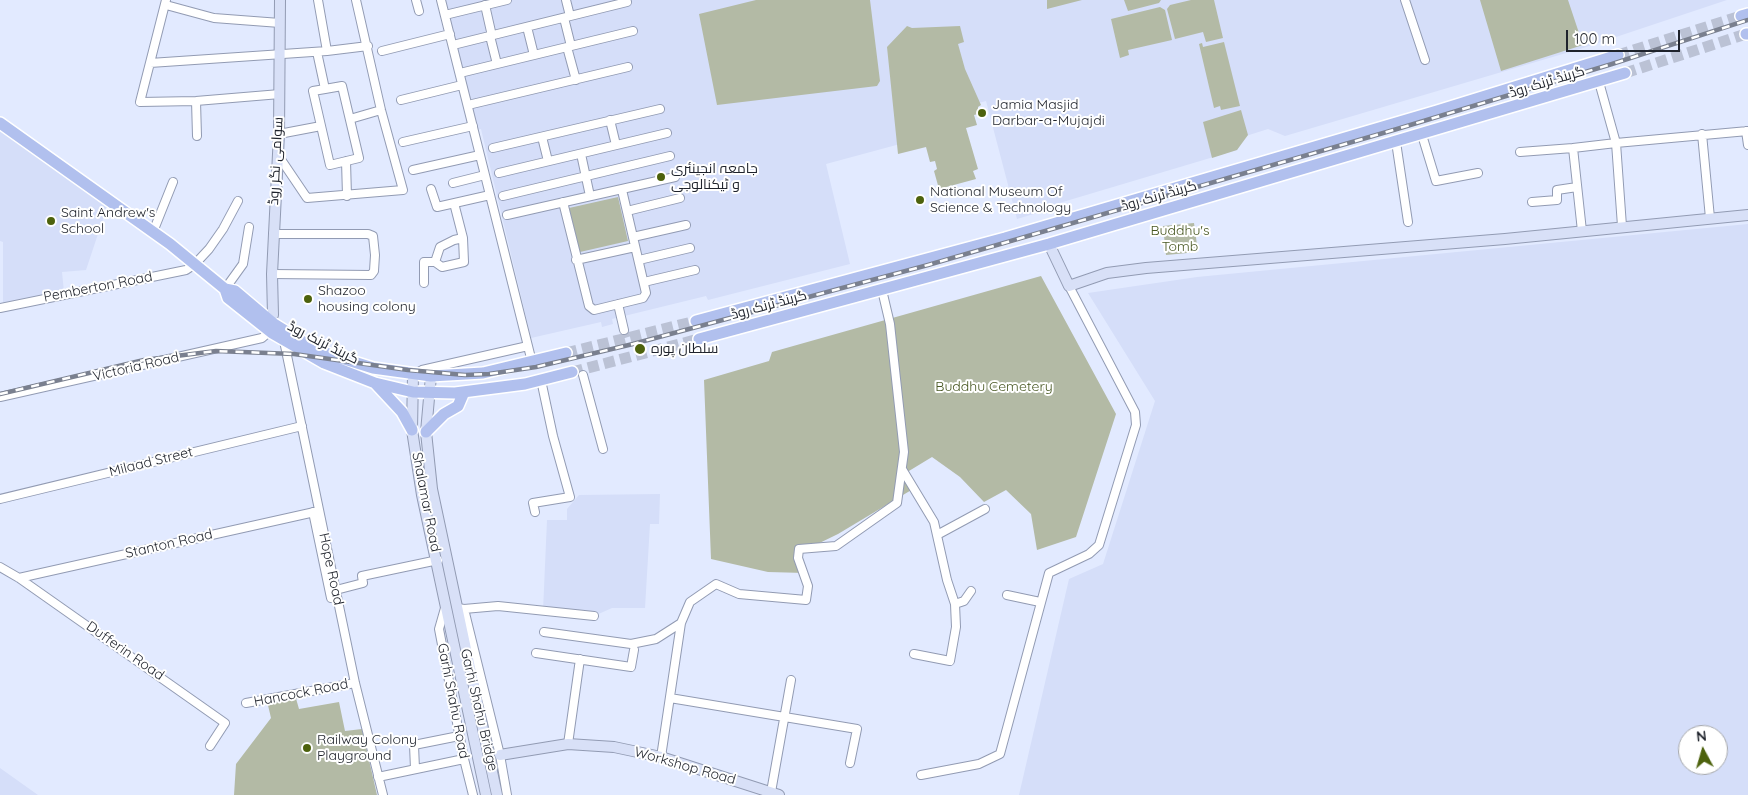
<!DOCTYPE html>
<html>
<head>
<meta charset="utf-8">
<style>
	body { margin:0 }
	#map { position:relative; width:1748px; height:795px; overflow:hidden; background:#e2eaff; font-family:Quicksand,sans-serif }
	canvas { display:block }
	.north { position:absolute; left:1678px; top:725px; width:50px; height:50px; box-sizing:border-box; background:#fff; border:1px solid #a5a7ab; border-radius:50%; rotate:354deg; font-size:14px; font-weight:700; line-height:20px; text-align:center; color:#1f232c }
	.north::after { content:''; display:block; margin:auto; width:18px; height:22px; background:#4d620d; clip-path:polygon(50% 0,100% 100%,50% 72%,0 100%) }
	.scale { position:absolute; left:1566px; top:30px; width:114px; height:22px; box-sizing:border-box; border:2px solid #1f232c; border-top:0; padding-left:6px; font-size:15px; line-height:18px; white-space:nowrap; color:#1f232c; -webkit-text-stroke:4px #fff; paint-order:stroke }
</style>
</head>
<body>
<div id="map">
<canvas width="1748" height="795"></canvas>
<div class="north">N</div>
<div class="scale">100 m</div>
</div>
<script>
const g = document.querySelector('canvas').getContext('2d');
g.lineJoin = 'round';
function paint(path, color) { g.fillStyle = color; g.fill(path, 'evenodd'); }
const poly = rows => new Path2D(rows.map(r => 'M' + r).join(''));
function stroke(path, color, width, dash) { g.strokeStyle = color; g.lineWidth = width; g.lineCap = dash ? 'butt' : 'round'; g.setLineDash(dash || []); g.stroke(path); }
function write(font, color, halo, rows, align = 'center') {
  g.font = font + ' Quicksand,Cairo,sans-serif'; g.lineWidth = 4; g.setLineDash([]); g.textBaseline = 'middle'; g.strokeStyle = halo; g.fillStyle = color; for (const [text, x, y, turn = 0] of rows) {
    g.save(); g.translate(x, y); g.rotate((+turn || 0) * Math.PI / 180); g.textAlign = isNaN(turn) ? turn : align; if (halo) g.strokeText(text, 0, 0); g.fillText(text, 0, 0); g.restore();
  }
}
paint(poly([
	[444,0,1727,0,1583,48,1285,136,1268,129,1246,136,1237,150,1036,210,1037,213,1017,219,986,101,975,104,963,127,826,164,850,264,708,300,706,296,612,319,613,324,602,327,601,322,531,338,481,129,476,130],
	[0,123,109,201,86,270,62,272,64,292,3,305,3,242,0,241],
	[1748,224,1748,795,1019,795,1069,579,1103,564,1155,401,1088,293,1197,277],
	[1688,735,1718,735,1718,765,1688,765],
	[660,494,659,524,650,524,645,608,612,608,594,616,543,611,547,520,567,520,567,509,579,495],
	[0,768,38,795,0,795]
]), '#d5def9');
paint(poly([
	[756,0,870,0,880,81,877,86,717,105,699,14],
	[1047,0,1082,0,1047,9],
	[1124,0,1161,0,1159,3,1128,11],
	[1191,0,1214,0,1223,38,1206,42,1203,32,1175,39,1167,9,1170,5],
	[1480,0,1568,0,1583,45,1501,71],
	[1160,7,1165,10,1172,40,1128,50,1129,55,1120,58,1111,19],
	[907,26,912,28,960,26,964,42,958,44,965,69,981,105,978,107,978,114,974,115,977,125,966,128,978,169,973,171,976,179,939,189,934,171,937,169,935,161,930,162,926,147,898,154,887,47],
	[1224,42,1240,106,1221,110,1220,106,1214,108,1199,44,1202,43,1203,47],
	[1241,110,1248,135,1237,150,1212,158,1203,122],
	[618,197,628,241,580,252,569,208],
	[1194,223,1198,252,1166,255,1163,226],
	[1041,276,1116,414,1076,537,1037,550,1031,514,1006,490,984,502,960,477,932,457,904,474,913,489,838,534,799,553,805,573,768,572,711,559,704,380,769,361,772,352],
	[295,695,299,709,339,702,345,731,362,729,377,795,234,795,236,764,271,718,267,701]
]), '#b3baa5');
stroke(poly([
	[624,330,627,339]
]), '#bbc2d5', 8, [8, 4]);
stroke(poly([
	[1618,55,1741,16],
	[1625,73,1746,34],
	[566,353,696,321],
	[572,372,699,339]
]), '#bbc2d5', 11, [11, 5.5]);
const street = poly([
	[166,0,140,102,196,101,280,94],
	[318,0,327,51],
	[416,0,419,11],
	[441,0,532,362],
	[566,0,570,16],
	[1405,0,1425,60],
	[166,5,214,18,280,23],
	[485,5,492,36],
	[445,15,507,0],
	[564,18,571,46],
	[527,27,534,55],
	[490,36,497,64],
	[453,45,627,2],
	[567,47,576,80],
	[382,51,450,34],
	[317,52,325,89,313,91,330,165,359,158,342,86,325,89],
	[150,63,327,51,368,46],
	[460,73,633,31],
	[1599,82,1616,143,1748,131],
	[401,100,462,85],
	[196,101,197,136],
	[468,105,628,67],
	[350,119,381,110],
	[610,120,616,145],
	[1746,131,1748,145],
	[279,134,321,126],
	[1702,134,1710,218],
	[1422,135,1436,181,1478,173],
	[542,137,548,161],
	[403,142,473,126],
	[1396,142,1408,222],
	[493,148,660,109],
	[1520,152,1573,148],
	[581,154,590,196],
	[277,160,282,161,307,198,403,190,381,110,356,0],
	[346,161,347,196],
	[413,170,480,155],
	[499,173,667,133],
	[453,183,485,175],
	[431,189,437,207,490,195],
	[503,196,670,156],
	[563,202,589,306,594,310,643,298,646,293,622,190],
	[1532,202,1557,200,1557,190,1577,187],
	[627,211,680,198],
	[507,215,675,177],
	[1582,231,1573,148,1616,143,1622,226],
	[153,232,173,182],
	[633,237,686,225],
	[576,260,635,247],
	[639,260,690,248],
	[435,262,442,267,464,262,463,238],
	[272,274,371,275,374,271,375,255,373,236,368,234,273,234],
	[644,282,695,270],
	[424,283,424,262,435,262,440,247,454,240,463,238,454,203],
	[225,289,243,264,249,227],
	[618,304,624,330],
	[0,308,186,270,195,264,209,249,223,229,238,201],
	[284,341,355,683,383,795],
	[415,374,422,370,528,346],
	[583,375,603,449],
	[0,397,262,338,270,331],
	[902,469,934,522,947,580,955,604,956,627,950,661,914,654],
	[0,499,302,426],
	[313,512,331,598],
	[535,512,533,503,570,497,553,436,541,380],
	[937,535,985,509],
	[0,567,19,578,225,723,210,746],
	[19,578,319,511],
	[336,590,363,583,362,576,438,560],
	[1007,595,1040,602],
	[955,604,964,601,971,591],
	[445,608,439,629,464,759,473,795],
	[458,608,464,609,500,755,507,795],
	[464,609,498,606,594,616],
	[544,632,631,644,656,639,681,623],
	[536,653,631,667,634,650],
	[670,698,857,729,850,763],
	[246,703,355,683],
	[568,744,580,659],
	[661,757,681,623,690,602,716,584,739,594,806,600,808,586,798,558,799,549,836,546,897,503,904,452,890,324,882,290],
	[415,769,414,745,459,736],
	[921,775,979,764,1000,754,1049,573,1089,554,1099,545,1136,425,1135,412,1069,286],
	[378,777,464,759],
	[771,792,791,680]
]);
const secondary = poly([
	[1049,244,1069,286,1107,273,1146,268,1505,239,1748,215],
	[269,320,273,315,272,274,279,134,280,0],
	[413,375,412,430,422,495,486,795],
	[431,376,426,432,432,489,497,795],
	[500,755,568,744,614,747,661,757,779,795]
]);
const primary = poly([
	[1741,16,1748,14],
	[1746,34,1748,34],
	[0,123,170,244,225,289,235,291,274,324,316,350,373,368,431,376,483,373,566,353],
	[225,289,228,298,272,333,324,363,375,383,413,392,455,393,525,384,572,372],
	[696,321,1005,238,1437,111,1618,55],
	[699,339,1049,244,1625,73],
	[375,383,402,412,412,430],
	[426,432,444,414,458,406,464,392]
]);
stroke(street, '#929bb3', 10);
stroke(secondary, '#929bb3', 12);
stroke(primary, '#fff', 14);
stroke(street, '#fff', 8);
stroke(secondary, '#d8e0f7', 10);
stroke(primary, '#b1c0ee', 11);
const rail = poly([
	[0,394,144,360,216,351,294,354,408,370,465,375,489,374,536,367,633,344,928,265,1397,129,1612,64,1748,20]
]);
stroke(rail, '#7a808f', 4.5);
stroke(rail, '#fff', 2.5, [8]);
for (const [x, y, r, color] of [
	[982,113,5,"#4d620d"],
	[661,177,5,"#4d620d"],
	[920,200,5,"#4d620d"],
	[51,221,5,"#4d620d"],
	[308,299,5,"#4d620d"],
	[640,349,6,"#4d620d"],
	[307,748,5,"#4d620d"]
]) { const dot = new Path2D(); dot.arc(x, y, r, 0, 2 * Math.PI); g.fillStyle = color; g.fill(dot); stroke(dot, '#fff', 2); }
write('14px', '#1f232c', '#fff', [
	["گرینڈ ٹرنک روڈ",1547,82,-17],
	["سوامی نگر روڈ",276,161,-87],
	["گرینڈ ٹرنک روڈ",1159,196,-16],
	["Pemberton Road",98,287,-11],
	["گرینڈ ٹرنک روڈ",769,305,-15],
	["گرینڈ ٹرنک روڈ",323,343,27],
	["Victoria Road",136,367,-13],
	["Milaad Street",151,462,-14],
	["Shalamar Road",426,502,79],
	["Stanton Road",169,544,-13],
	["Hope Road",331,569,78],
	["Dufferin Road",125,651,35],
	["Hancock Road",301,693,-11],
	["Garhi Shahu Road",453,701,79],
	["Garhi Shahu Bridge",479,710,77],
	["Workshop Road",685,766,16]
]);
write('14px', '#1f232c', '#fff', [
	["Jamia Masjid",992,105],
	["Darbar-a-Mujajdi",992,121],
	["جامعہ انجینئری",671,169],
	["و ٹیکنالوجی",671,185],
	["National Museum Of",930,192],
	["Science & Technology",930,208],
	["Saint Andrew's",61,213],
	["School",61,229],
	["Shazoo",318,291],
	["housing colony",318,307],
	["سلطان پورہ",651,349],
	["Railway Colony",317,740],
	["Playground",317,756]
], 'left');
write('14px', '#495823', '#fff', [
	["Buddhu's",1180,231],
	["Tomb",1180,247],
	["Buddhu Cemetery",994,387]
]);
</script>
</body>
</html>
